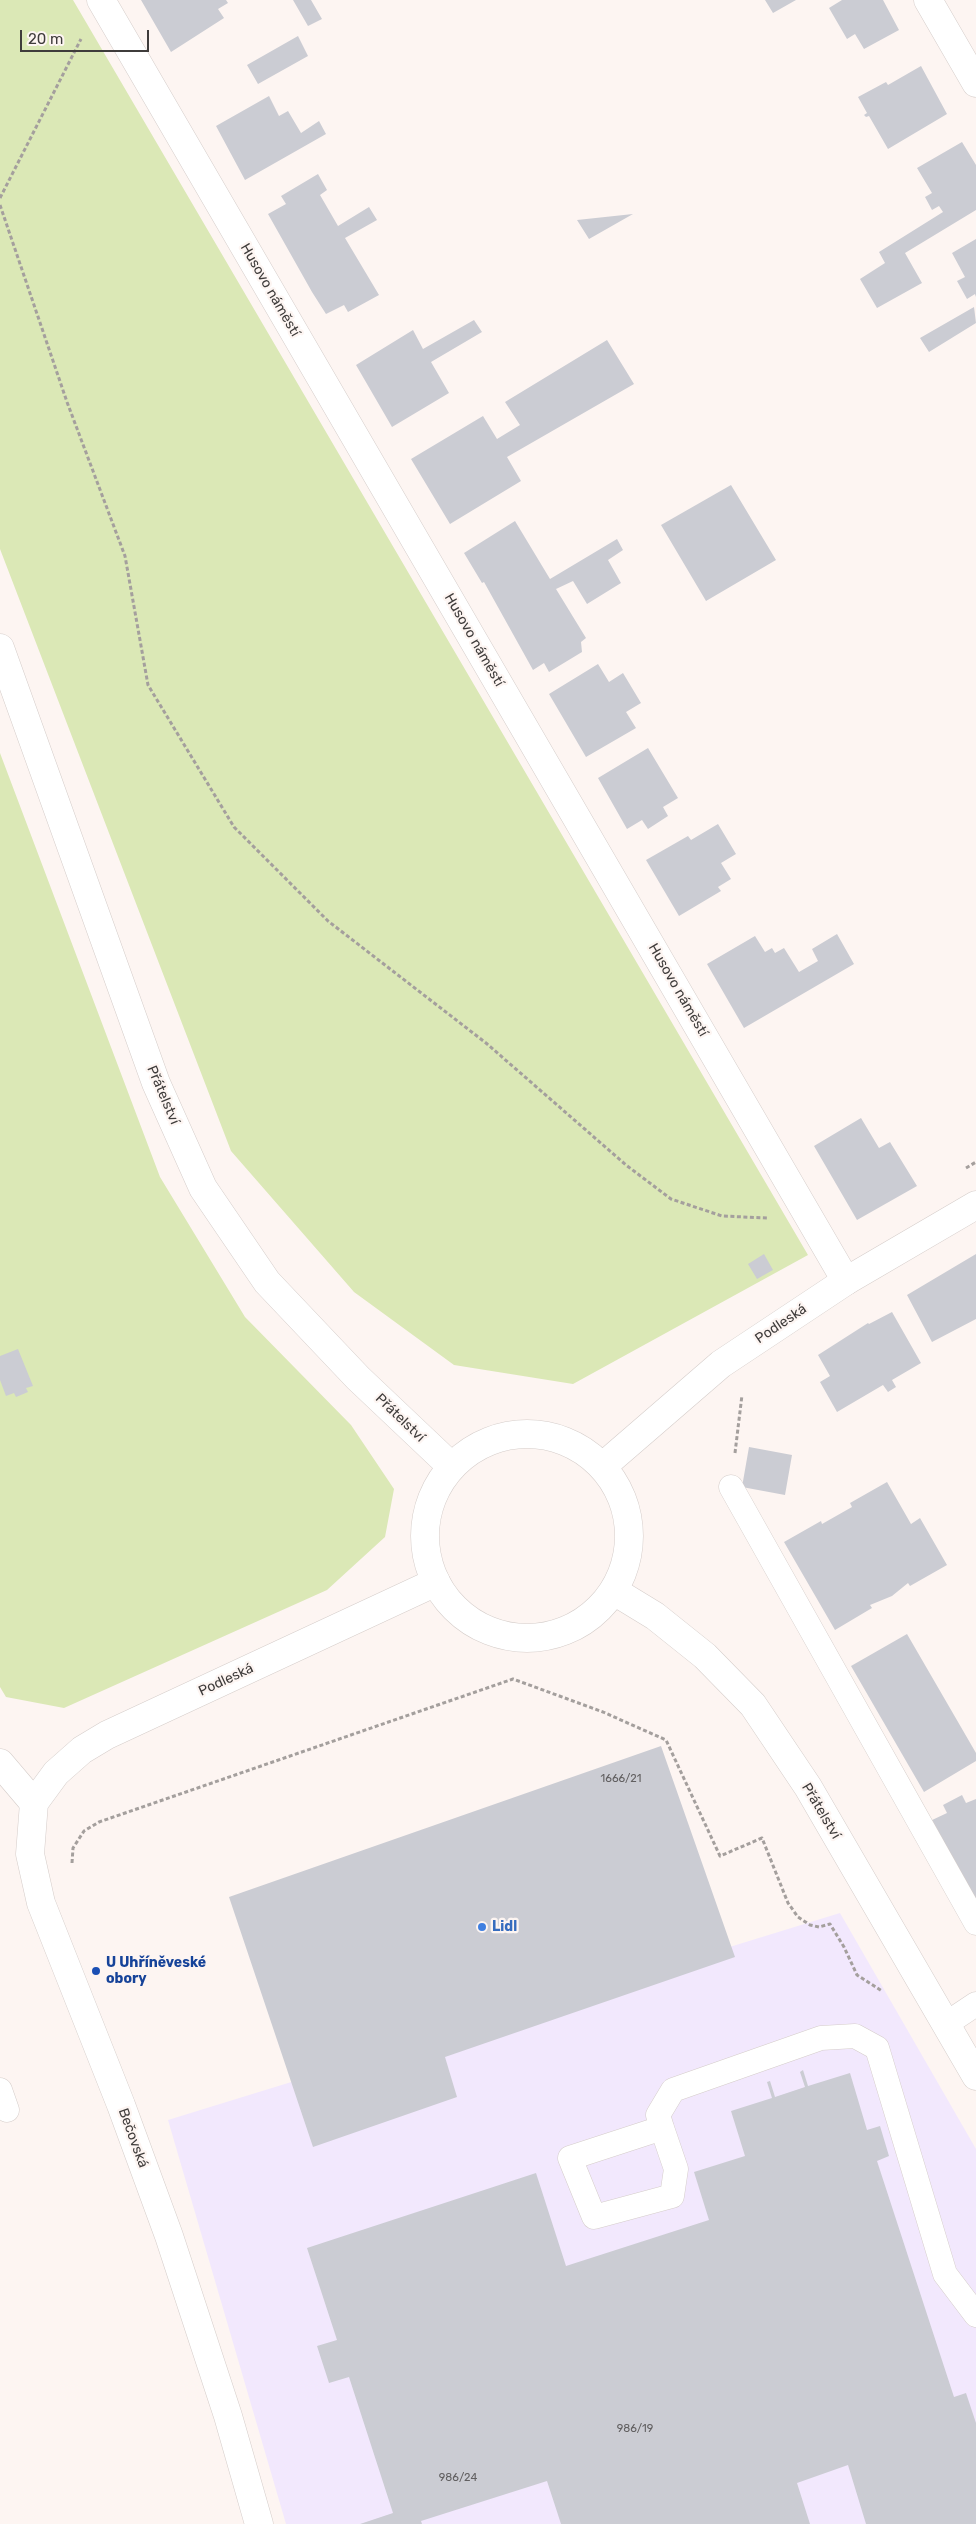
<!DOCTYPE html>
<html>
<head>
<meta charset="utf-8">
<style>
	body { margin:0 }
	#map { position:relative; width:976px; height:2524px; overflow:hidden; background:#fdf5f2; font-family:Rubik,sans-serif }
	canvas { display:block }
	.scale { position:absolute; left:20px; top:30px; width:129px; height:22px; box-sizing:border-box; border:2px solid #3f3c3b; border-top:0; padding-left:6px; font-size:15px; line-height:18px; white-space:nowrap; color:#3f3c3b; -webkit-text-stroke:4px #fdf5f2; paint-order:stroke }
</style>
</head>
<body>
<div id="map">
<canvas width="976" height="2524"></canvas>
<div class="scale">20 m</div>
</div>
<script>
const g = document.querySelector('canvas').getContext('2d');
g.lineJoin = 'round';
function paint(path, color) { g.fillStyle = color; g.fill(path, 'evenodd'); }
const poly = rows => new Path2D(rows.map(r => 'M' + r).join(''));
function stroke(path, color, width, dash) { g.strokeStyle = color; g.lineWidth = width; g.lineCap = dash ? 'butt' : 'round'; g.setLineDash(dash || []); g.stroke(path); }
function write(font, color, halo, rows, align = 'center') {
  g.font = font + ' Rubik,sans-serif'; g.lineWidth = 4.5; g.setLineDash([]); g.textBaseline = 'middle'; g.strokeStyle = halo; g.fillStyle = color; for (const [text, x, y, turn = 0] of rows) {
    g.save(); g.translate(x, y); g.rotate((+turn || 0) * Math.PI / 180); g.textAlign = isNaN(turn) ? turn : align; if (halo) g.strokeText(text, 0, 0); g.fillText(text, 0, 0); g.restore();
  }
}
paint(poly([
	[840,1913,976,2149,976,2524,286,2524,168,2120]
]), '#f2e8fd');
paint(poly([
	[0,0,73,0,808,1255,573,1384,454,1365,354,1292,231,1151,0,549],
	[0,753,160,1177,245,1317,351,1425,394,1489,385,1537,327,1590,64,1708,6,1697,0,1687]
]), '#dbe8b6');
paint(poly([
	[141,0,226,0,228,3,218,9,224,18,171,52],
	[293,0,311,0,322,19,308,26],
	[765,0,796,0,773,13],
	[842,0,883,0,899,30,864,49,855,34,847,39,829,8],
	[298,36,308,56,258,84,247,65],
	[921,66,947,114,888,149,869,116,866,117,864,115,867,113,858,97,886,82,888,85],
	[269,96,279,116,288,111,301,133,319,121,326,134,245,180,216,126],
	[962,142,976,165,976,210,905,253,922,283,877,308,860,279,885,263,879,252,943,212,939,206,932,210,925,197,932,193,917,168],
	[318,174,327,190,320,195,338,226,369,207,377,220,345,238,379,295,348,312,344,305,326,314,312,292,268,214,286,204,281,196],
	[633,214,589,239,577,220],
	[976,239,976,297,975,294,967,299,957,281,965,277,952,253],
	[974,307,976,323,929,352,920,338],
	[474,320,482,332,431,362,449,393,392,427,356,365,413,330,423,349],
	[607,340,634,384,507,457,521,481,450,524,411,459,483,416,497,439,520,425,505,402],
	[731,485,776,560,706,601,661,525],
	[515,521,550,579,617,539,623,550,608,560,621,583,587,604,573,581,556,589,586,638,581,642,582,652,549,672,544,663,533,670,484,582,482,583,464,553],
	[598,664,609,682,623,673,641,703,626,712,636,728,586,757,549,694],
	[648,748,678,798,663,807,668,816,648,829,642,820,627,829,598,778],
	[718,824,736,854,721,863,731,879,718,887,721,891,679,916,646,860,688,836,691,840],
	[837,934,854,964,744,1028,707,964,755,936,765,952,772,948,775,953,784,948,799,972,818,961,812,949],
	[861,1118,879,1148,890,1142,917,1186,857,1220,814,1146],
	[764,1254,773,1270,757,1279,748,1264],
	[976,1254,976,1319,932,1342,907,1295],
	[892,1312,921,1363,892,1380,896,1387,888,1392,883,1385,837,1412,820,1382,830,1376,818,1355,868,1323,869,1324],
	[18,1349,33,1386,26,1388,28,1392,16,1397,14,1393,6,1396,0,1380,0,1356],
	[749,1447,792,1455,785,1495,742,1487],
	[887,1482,911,1524,920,1518,947,1565,910,1586,908,1583,892,1596,870,1605,872,1608,835,1630,784,1542,821,1521,822,1524,852,1507,850,1503],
	[907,1634,976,1753,976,1761,924,1792,851,1666],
	[661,1746,735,1957,445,2057,457,2097,313,2147,229,1897],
	[962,1795,966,1803,976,1799,976,1904,930,1821,947,1813,943,1805],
	[803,2070,808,2086,850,2073,867,2130,880,2126,889,2156,877,2161,954,2397,966,2393,976,2423,976,2524,866,2524,848,2465,797,2483,810,2524,561,2524,547,2481,421,2521,422,2524,360,2524,393,2513,349,2377,329,2383,317,2346,337,2340,307,2248,536,2173,566,2266,709,2220,694,2172,745,2156,731,2111,772,2098,767,2082,770,2081,775,2097,805,2087,800,2072]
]), '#cbccd3');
const service = poly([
	[731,1487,976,1923],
	[946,2024,976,2004],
	[0,2090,7,2110],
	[662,2128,570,2158,594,2217,672,2196,676,2169,662,2128,658,2115,673,2090,821,2038,855,2036,877,2048,945,2274,976,2315]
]);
const minor = poly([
	[101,0,846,1281],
	[928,0,976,83],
	[0,1763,34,1803]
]);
const tertiary = poly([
	[259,2524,228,2416,169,2236,121,2105,41,1903,30,1854,34,1803,56,1773,82,1750,107,1735,436,1582]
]);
const secondary = poly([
	[0,648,156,1083,203,1188,267,1282,358,1378,452,1467],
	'425 1536a102 102 0 1 1 204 0a102 102 0 1 1-204 0Z',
	[603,1466,721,1364,846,1281,976,1205],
	[614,1591,655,1616,705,1656,753,1705,808,1787,976,2076]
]);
stroke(service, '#d5cdca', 25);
stroke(minor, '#d5cdca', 29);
stroke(tertiary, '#d5cdca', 29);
stroke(secondary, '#d5cdca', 29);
stroke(poly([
	[0,198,81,39],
	[0,205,67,402,125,556,148,685,234,827,328,921,486,1043,626,1165,671,1199,722,1216,767,1218],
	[966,1168,976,1162],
	[735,1453,742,1395],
	[72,1863,73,1848,84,1831,99,1822,513,1679,603,1712,666,1740,720,1856,762,1838,788,1903,798,1917,810,1925,819,1927,830,1924,844,1947,857,1975,882,1991]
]), '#a49f9d', 3, [4, 2.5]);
stroke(service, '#fff', 24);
stroke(minor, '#fff', 28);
stroke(tertiary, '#fff', 28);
stroke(secondary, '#fff', 28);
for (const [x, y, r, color] of [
	[482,1927,5,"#3f7fe0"],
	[96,1971,5,"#1a4fb4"]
]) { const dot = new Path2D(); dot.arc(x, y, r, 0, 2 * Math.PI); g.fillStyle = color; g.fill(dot); stroke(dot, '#fdf5f2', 2); }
write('11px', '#626061', null, [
	["1666/21",621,1779],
	["986/19",635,2429],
	["986/24",458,2478]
]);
write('14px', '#3f3c3b', '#fdf5f2', [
	["Husovo náměstí",270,290,60],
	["Husovo náměstí",474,640,60],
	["Husovo náměstí",678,990,60],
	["Přátelství",163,1095,67],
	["Podleská",781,1324,-34],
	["Přátelství",400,1418,44],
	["Podleská",226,1680,-25],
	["Přátelství",821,1811,59],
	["Bečovská",133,2138,70]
]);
write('bold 14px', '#366cbe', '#fdf5f2', [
	["Lidl",492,1927]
], 'left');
write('bold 14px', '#164399', '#fdf5f2', [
	["U Uhříněveské",106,1963],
	["obory",106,1979]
], 'left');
</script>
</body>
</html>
